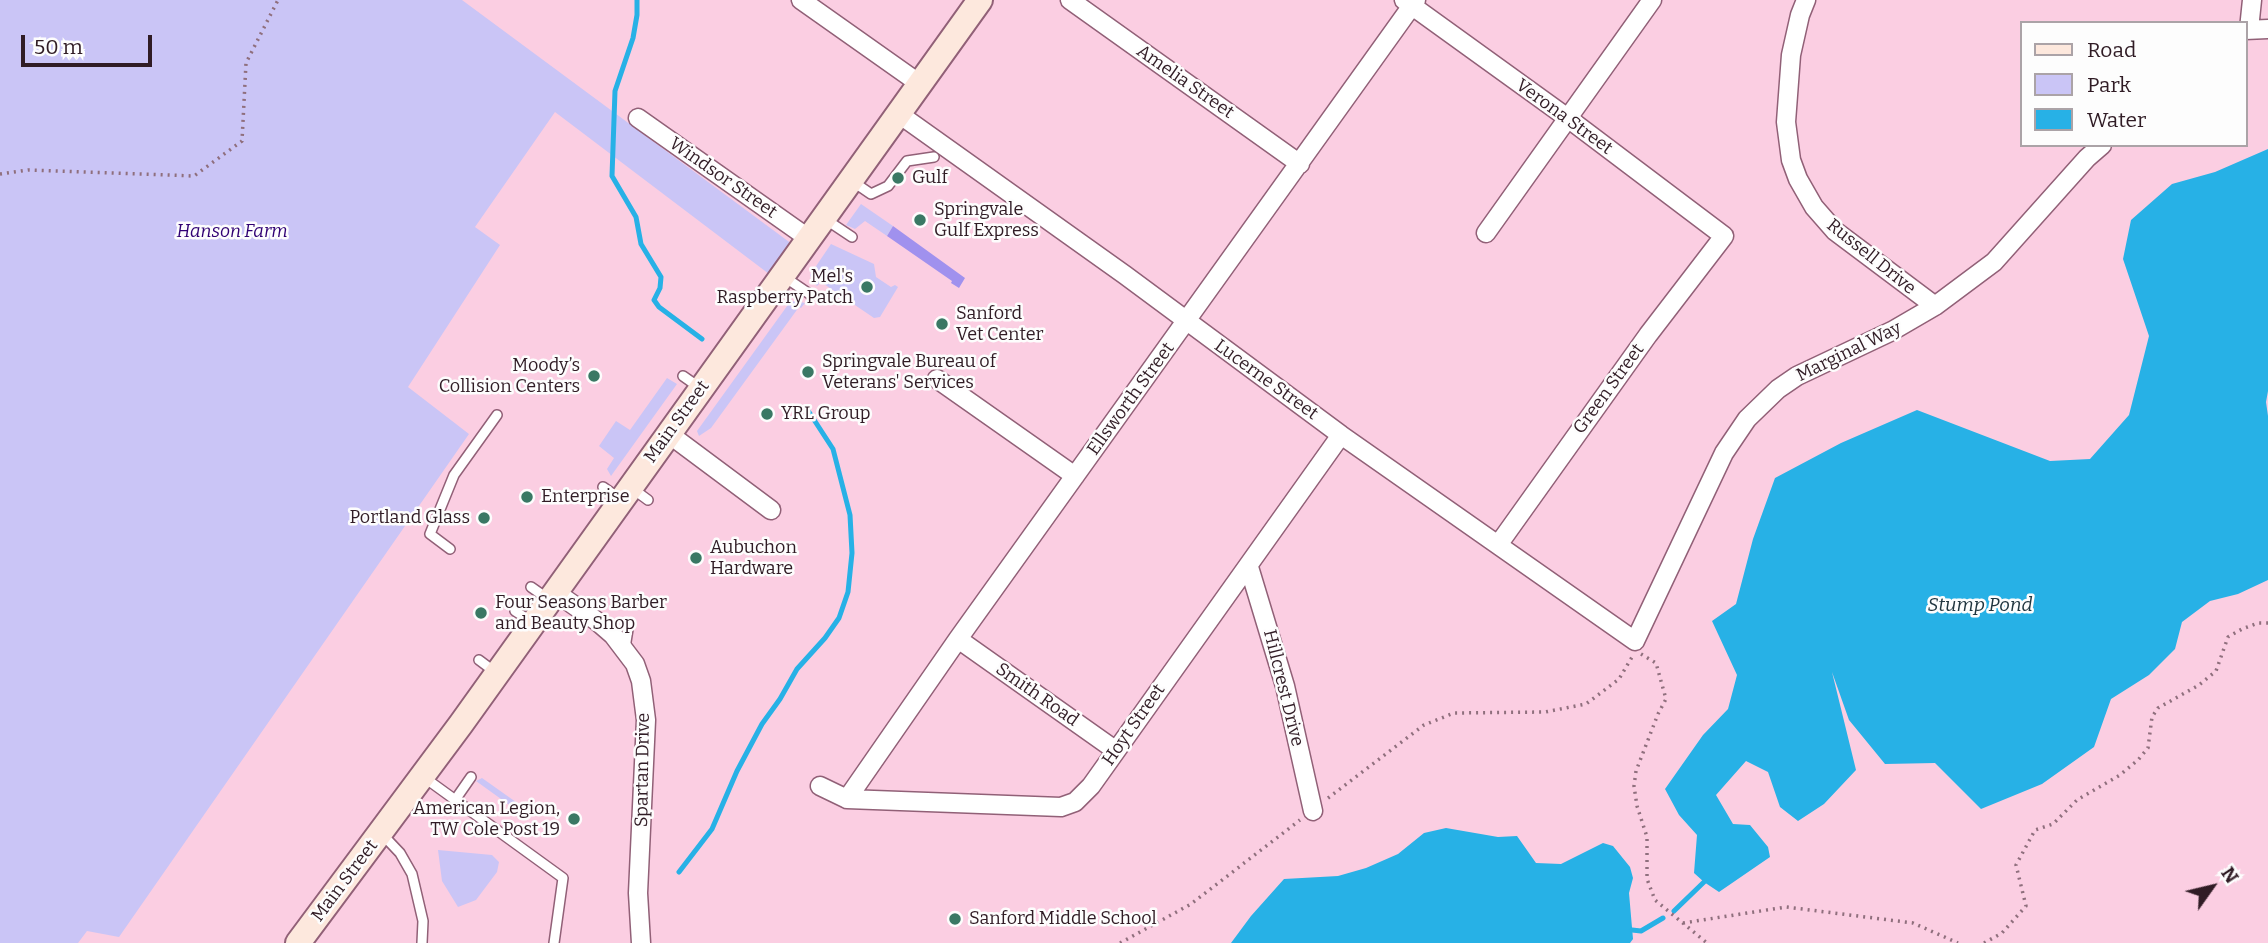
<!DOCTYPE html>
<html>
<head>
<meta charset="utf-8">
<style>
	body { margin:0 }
	#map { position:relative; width:2268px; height:943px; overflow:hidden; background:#fbcee2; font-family:Bitter,serif }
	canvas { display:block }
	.legend { position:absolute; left:2020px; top:21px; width:228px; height:126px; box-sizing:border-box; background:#fdfdfd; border:2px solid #aba3a7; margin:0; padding:9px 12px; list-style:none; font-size:21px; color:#301c25 }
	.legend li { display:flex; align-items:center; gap:14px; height:35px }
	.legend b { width:35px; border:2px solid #aba3a7 }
	.north { position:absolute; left:2177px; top:852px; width:70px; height:70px; -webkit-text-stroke:5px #fdfdfd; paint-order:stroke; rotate:56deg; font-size:19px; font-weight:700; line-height:28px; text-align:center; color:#301c25 }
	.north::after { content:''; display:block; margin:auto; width:24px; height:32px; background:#301c25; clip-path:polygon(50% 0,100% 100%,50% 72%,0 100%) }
	.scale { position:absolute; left:21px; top:35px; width:131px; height:32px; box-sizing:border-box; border:4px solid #301c25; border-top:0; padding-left:9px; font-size:21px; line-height:24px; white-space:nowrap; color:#301c25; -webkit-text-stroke:5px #fdfdfd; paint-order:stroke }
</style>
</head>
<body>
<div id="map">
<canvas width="2268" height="943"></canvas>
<ul class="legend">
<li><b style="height:9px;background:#fde8dd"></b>Road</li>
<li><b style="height:19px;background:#cac5f6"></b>Park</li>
<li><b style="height:19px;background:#27b1e6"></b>Water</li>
</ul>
<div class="north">N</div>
<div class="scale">50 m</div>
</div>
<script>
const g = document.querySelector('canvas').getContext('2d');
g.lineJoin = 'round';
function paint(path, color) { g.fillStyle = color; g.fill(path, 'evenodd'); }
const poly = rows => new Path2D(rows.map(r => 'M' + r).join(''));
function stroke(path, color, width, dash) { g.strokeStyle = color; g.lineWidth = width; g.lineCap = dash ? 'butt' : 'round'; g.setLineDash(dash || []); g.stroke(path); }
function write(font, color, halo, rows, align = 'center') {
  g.font = font + ' Bitter,serif'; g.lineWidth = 5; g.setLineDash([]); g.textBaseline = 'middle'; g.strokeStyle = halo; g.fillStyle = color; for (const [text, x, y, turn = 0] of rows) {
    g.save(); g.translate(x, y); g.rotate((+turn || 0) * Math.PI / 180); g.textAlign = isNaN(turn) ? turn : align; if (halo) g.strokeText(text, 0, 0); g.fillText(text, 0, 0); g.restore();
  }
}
paint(poly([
	[0,0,462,0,796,247,773,277,555,112,475,227,500,245,408,387,469,434,119,937,87,931,78,943,0,943],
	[861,204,893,226,887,236,865,221,855,229,846,225],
	[831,244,874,264,876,277,891,287,895,285,898,287,880,317,874,318,821,282,817,286,813,282,810,275],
	[796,301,805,303,801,308,799,307,711,428,699,436,697,431,790,302],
	[667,378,677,384,611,476,607,469,614,458,599,446,616,421,630,430],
	[482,778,530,812,526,817,476,781],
	[438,850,492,855,499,862,497,872,476,900,458,907,442,881]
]), '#cac5f6');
paint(poly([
	[893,226,965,278,959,288,951,283,952,281,887,236]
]), '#a091ee');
paint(poly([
	[2268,149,2268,391,2266,402,2268,416,2268,580,2238,594,2210,601,2182,622,2175,649,2149,675,2111,699,2094,747,2042,784,1981,809,1935,763,1885,764,1849,720,1832,672,1856,770,1824,804,1798,821,1780,807,1768,772,1746,761,1716,795,1733,824,1750,825,1768,847,1770,857,1719,892,1704,882,1694,873,1697,835,1679,815,1665,789,1703,735,1728,709,1737,675,1712,621,1736,604,1753,539,1775,478,1841,443,1917,410,2050,461,2090,459,2129,415,2149,336,2123,259,2131,220,2172,184,2215,172],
	[1446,828,1498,837,1517,836,1536,863,1561,864,1603,843,1613,846,1630,867,1633,878,1629,893,1633,939,1630,943,1231,943,1251,916,1284,879,1338,876,1366,868,1398,854,1424,833]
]), '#27b1e6');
stroke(poly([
	[637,0,637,15,633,38,615,91,612,176,636,217,641,244,661,277,660,288,654,300,659,307,702,339],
	[679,872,712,829,737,771,762,724,780,699,797,669,825,638,839,618,848,592,852,553,850,515,833,449,807,409],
	[1674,911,1704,882],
	[1632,930,1641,931,1663,918]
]), '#27b1e6', 5);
const lane = poly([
	[852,181,871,194,888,186,907,161,934,157],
	[825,219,852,237],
	[783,276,811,295],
	[683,376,700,388],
	[603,487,620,499],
	[633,489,648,500],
	[450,549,430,534,454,475,497,415],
	[531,587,548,599],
	[515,611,532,622],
	[625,648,629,623],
	[479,660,495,672],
	[425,778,563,878,554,943],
	[455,800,471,777],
	[382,834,400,853,412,874,423,921,422,943]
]);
const street = poly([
	[801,0,920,84],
	[1070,0,1300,164],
	[1404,0,1569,119,1724,236,1648,335,1498,545],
	[1806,0,1800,15,1791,55,1786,122,1791,160,1798,179,1814,207,1835,231,1935,306],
	[2249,29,2252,0],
	[2245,30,2268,29],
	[899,114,1125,275,1341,435,1635,641,1724,453,1747,419,1778,389,1797,376,1892,331,1935,306,1994,262,2087,158,2102,145],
	[638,118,808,238],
	[1486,233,1652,0],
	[937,379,1075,476],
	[669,434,771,510],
	[1249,567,1285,686,1313,811],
	[555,592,598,622,613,635,635,664,641,681,646,720,638,893,641,943],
	[958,639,1115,750],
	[820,786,847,799,1061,807,1075,802,1091,786,1341,435],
	[847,799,958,639,1416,0]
]);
const secondary = poly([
	[298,943,461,724,980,0]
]);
stroke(lane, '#916077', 12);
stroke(street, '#916077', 21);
stroke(secondary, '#916077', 28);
stroke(poly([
	[0,174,28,170,194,176,242,141,246,63,278,0],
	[1641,654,1656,663,1666,699,1658,714,1636,771,1634,786,1637,806,1647,837,1647,879,1655,900,1707,943],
	[1328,798,1424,725,1454,713,1545,712,1586,704,1619,679,1632,657],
	[1683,923,1786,907,1913,923,1958,943],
	[1120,943,1191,904,1300,820],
	[1984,943,2002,933,2026,906,2016,865,2035,830,2053,824,2077,800,2120,775,2138,760,2148,748,2152,717,2158,708,2199,685,2216,671,2228,637,2242,629,2258,623,2268,623]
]), '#8f6f7d', 3.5, [2, 5]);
stroke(lane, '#fff', 9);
stroke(street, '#fff', 18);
stroke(secondary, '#fde8dd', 24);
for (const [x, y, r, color] of [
	[898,178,7,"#3a7864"],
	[920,220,7,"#3a7864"],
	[867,287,7,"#3a7864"],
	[942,324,7,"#3a7864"],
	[808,372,7,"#3a7864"],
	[594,376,7,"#3a7864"],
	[767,414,7,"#3a7864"],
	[527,497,7,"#3a7864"],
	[484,518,7,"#3a7864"],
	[696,558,7,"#3a7864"],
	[481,613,7,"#3a7864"],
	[574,819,7,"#3a7864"],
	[955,919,7,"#3a7864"]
]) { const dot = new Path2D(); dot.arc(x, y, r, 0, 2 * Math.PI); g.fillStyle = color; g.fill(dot); stroke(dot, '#fdfdfd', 2.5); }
write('18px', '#301c25', '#fdfdfd', [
	["Amelia Street",1185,82,35],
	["Verona Street",1564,117,36],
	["Windsor Street",723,178,35],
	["Russell Drive",1871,257,39],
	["Marginal Way",1849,352,-26],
	["Lucerne Street",1266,380,36],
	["Green Street",1609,389,-54],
	["Ellsworth Street",1131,399,-54],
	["Main Street",677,422,-54],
	["Hillcrest Drive",1283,688,76],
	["Smith Road",1037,695,35],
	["Hoyt Street",1134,725,-55],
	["Spartan Drive",643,770,-89],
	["Main Street",345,881,-53]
]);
write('18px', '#301c25', '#fdfdfd', [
	["Gulf",912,178],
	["Springvale",934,210],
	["Gulf Express",934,231],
	["Mel's",853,277,"right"],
	["Raspberry Patch",853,298,"right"],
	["Sanford",956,314],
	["Vet Center",956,335],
	["Springvale Bureau of",822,362],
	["Veterans' Services",822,383],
	["Moody’s",580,366,"right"],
	["Collision Centers",580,387,"right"],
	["YRL Group",781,414],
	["Enterprise",541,497],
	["Portland Glass",470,518,"right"],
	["Aubuchon",710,548],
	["Hardware",710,569],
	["Four Seasons Barber",495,603],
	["and Beauty Shop",495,624],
	["American Legion,",560,809,"right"],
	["TW Cole Post 19",560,830,"right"],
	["Sanford Middle School",969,919]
], 'left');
write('italic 18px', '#300073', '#fdfdfd', [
	["Hanson Farm",232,232]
]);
write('italic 19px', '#20353f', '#fdfdfd', [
	["Stump Pond",1980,606]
]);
</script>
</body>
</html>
